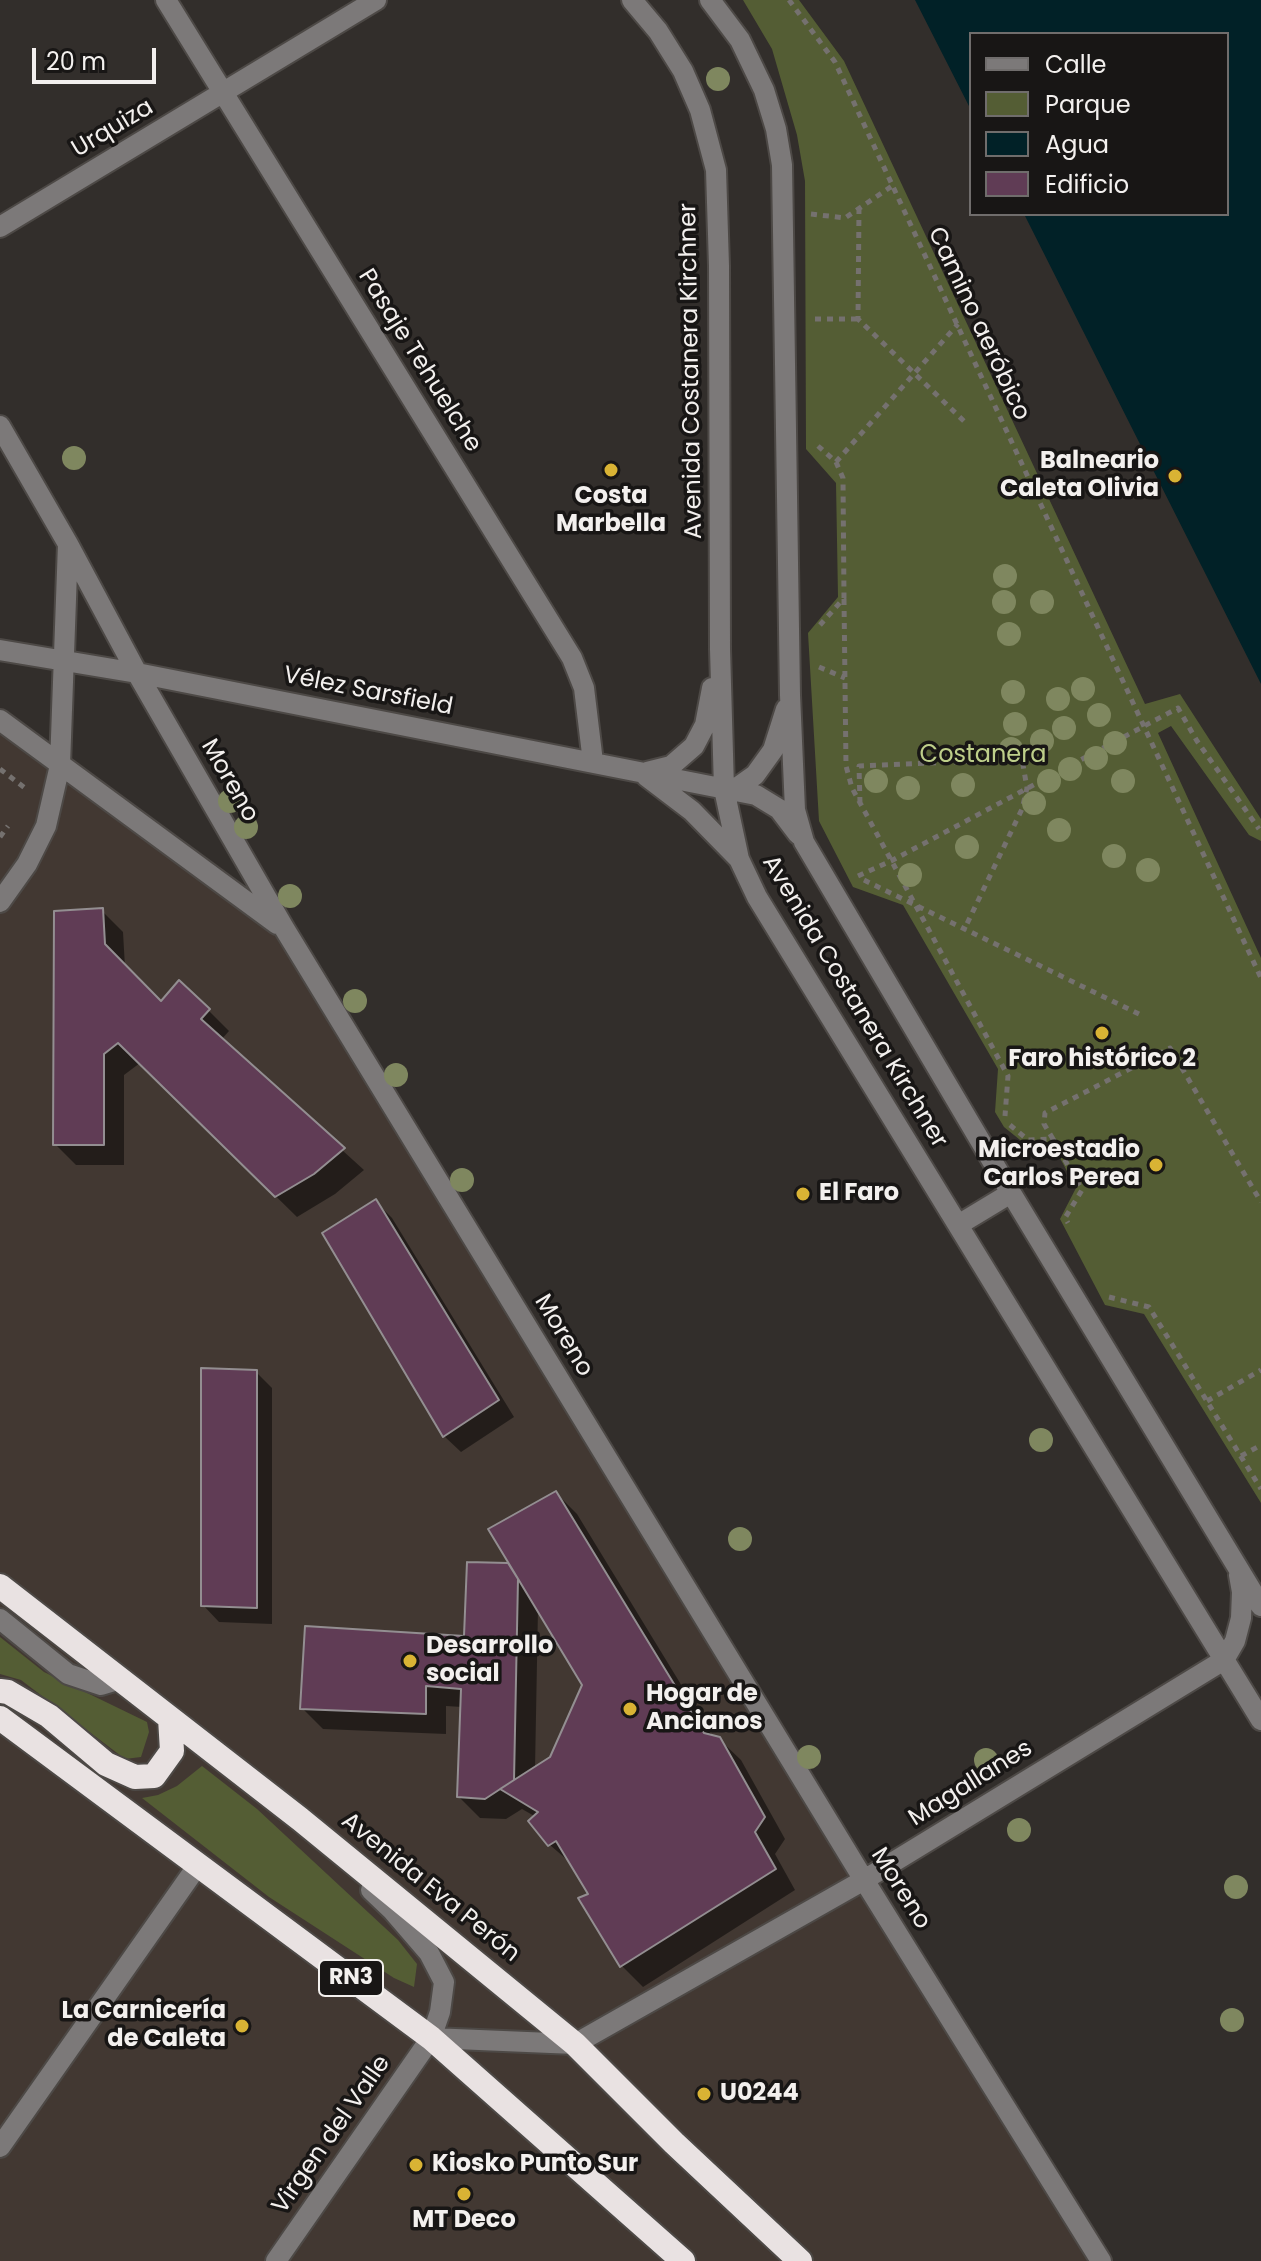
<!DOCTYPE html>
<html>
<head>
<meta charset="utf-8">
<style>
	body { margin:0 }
	#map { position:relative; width:1261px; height:2261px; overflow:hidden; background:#322e2b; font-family:Poppins,sans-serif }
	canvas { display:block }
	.legend { position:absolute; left:969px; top:32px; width:260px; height:184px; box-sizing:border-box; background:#181615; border:2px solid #706d6c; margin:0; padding:10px 14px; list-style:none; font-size:24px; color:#f3f0ee }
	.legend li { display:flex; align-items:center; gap:16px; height:40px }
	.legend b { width:40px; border:2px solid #706d6c }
	.scale { position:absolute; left:32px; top:48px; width:124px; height:36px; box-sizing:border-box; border:4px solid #f3f0ee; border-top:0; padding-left:10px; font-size:24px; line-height:28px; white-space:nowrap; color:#f3f0ee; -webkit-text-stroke:6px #181615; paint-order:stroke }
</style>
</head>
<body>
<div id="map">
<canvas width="1261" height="2261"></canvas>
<ul class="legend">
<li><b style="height:10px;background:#7c7979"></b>Calle</li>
<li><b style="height:22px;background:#545d34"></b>Parque</li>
<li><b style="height:22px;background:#012127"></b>Agua</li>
<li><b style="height:22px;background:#603c55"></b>Edificio</li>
</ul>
<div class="scale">20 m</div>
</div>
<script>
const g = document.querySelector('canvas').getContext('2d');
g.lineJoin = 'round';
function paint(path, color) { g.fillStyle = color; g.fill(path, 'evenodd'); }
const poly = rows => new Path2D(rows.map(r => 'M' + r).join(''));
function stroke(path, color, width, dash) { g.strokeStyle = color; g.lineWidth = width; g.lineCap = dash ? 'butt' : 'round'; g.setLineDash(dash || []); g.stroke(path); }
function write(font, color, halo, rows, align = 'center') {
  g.font = font + ' Poppins,sans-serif'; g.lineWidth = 7; g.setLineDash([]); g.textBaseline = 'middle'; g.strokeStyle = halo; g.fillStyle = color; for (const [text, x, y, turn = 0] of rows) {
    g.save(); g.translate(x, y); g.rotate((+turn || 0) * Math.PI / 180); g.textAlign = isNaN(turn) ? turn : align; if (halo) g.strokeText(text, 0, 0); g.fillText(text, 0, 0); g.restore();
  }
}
paint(poly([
	[0,720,284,928,1101,2261,0,2261]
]), '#423832');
paint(poly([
	[743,0,799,0,844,61,1145,704,1180,694,1261,819,1261,841,1249,835,1171,726,1158,733,1261,958,1261,1503,1144,1314,1105,1305,1060,1219,1076,1188,1053,1145,1030,1148,1004,1127,995,1112,998,1069,903,905,853,887,819,821,808,633,838,597,836,483,806,449,805,181,797,135,772,49],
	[0,1637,44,1672,147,1722,149,1732,141,1757,125,1759,21,1680,0,1674],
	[202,1766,257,1809,398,1940,417,1964,414,1987,394,1978,269,1897,142,1798,158,1795,177,1786]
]), '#545d34');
paint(poly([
	[915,0,1261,0,1261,684,1024,214,1227,214,1227,34,971,34,971,110]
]), '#012127');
paint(poly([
	[102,911,123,932,125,967,161,1004,208,1010,229,1031,221,1040,364,1170,335,1194,297,1217,140,1063,124,1075,124,1165,76,1165,55,1144],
	[376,1202,392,1218,514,1417,461,1452,444,1436],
	[256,1372,272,1388,272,1624,219,1622,203,1605],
	[556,1493,577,1514,713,1737,719,1739,741,1760,785,1839,775,1854,795,1890,643,1987,622,1966,591,1895,573,1865,550,1845,536,1817,522,1809,506,1819,480,1818,459,1797,462,1707,446,1706,446,1734,323,1729,302,1708,466,1639,469,1564,512,1565],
	[538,1609,584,1684,551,1759,535,1769]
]), '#0007');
const building = poly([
	[103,908,105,944,161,1001,179,980,210,1009,201,1019,345,1148,314,1174,275,1197,118,1043,104,1054,104,1145,53,1145,54,911,103,908],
	[376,1199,499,1400,443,1437,322,1233,376,1199],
	[201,1368,257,1370,257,1608,201,1606,201,1368],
	[556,1491,704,1733,720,1737,765,1817,755,1832,776,1869,620,1967,578,1898,588,1894,556,1841,548,1846,528,1821,538,1812,500,1789,550,1757,582,1685,488,1529,556,1491],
	[467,1562,508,1563,518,1579,514,1780,485,1799,457,1797,461,1689,426,1686,426,1714,300,1709,305,1626,464,1636,467,1562]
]);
paint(building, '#603c55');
stroke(building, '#938e91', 2);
const minor = poly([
	[166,0,572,658,584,688,593,762],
	[632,0,658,31,683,71,700,110,716,170,719,266,720,649,724,789,739,859,757,897,1261,1720],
	[710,0,740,40,764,90,776,129,782,165,790,695,795,810,804,842,1011,1193,1261,1606],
	[0,227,376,0],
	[0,426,68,544,137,673,284,928,864,1880,1101,2261],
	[0,650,137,673,756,795,779,809,798,834],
	[0,720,277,924],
	[647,772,671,766,694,746,705,725,712,688],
	[646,776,692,811,738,858],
	[724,789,738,787,755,775,773,750,786,709],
	[0,902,27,864,46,826,60,765,68,544],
	[958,1225,1011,1193],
	[0,1619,68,1674,101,1685,121,1679],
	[431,2038,575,2044,864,1880,1224,1660,1235,1641,1241,1618,1242,1592,1239,1575],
	[0,2147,198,1865],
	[276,2261,431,2038,440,2012,444,1982,429,1953,392,1910,371,1890]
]);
const highway = poly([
	[0,1586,300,1819,575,2044,674,2143,800,2261],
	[0,1691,8,1692,49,1716,106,1764,135,1777,154,1776,172,1751,170,1718],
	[0,1718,431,2038,683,2261]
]);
stroke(minor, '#4d4946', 24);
stroke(highway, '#4d4946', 28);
stroke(poly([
	[789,0,835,62,1261,978],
	[859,208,858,319,968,425],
	[811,214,845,218,892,186],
	[815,319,858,319],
	[818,446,836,462,843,478,844,598,820,625],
	[836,462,958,324],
	[844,599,846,766,852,788,1008,1076,1005,1116],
	[819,667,845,678],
	[0,769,25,788],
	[860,803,859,766,1022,759,1027,788,1022,809,964,930],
	[0,837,8,826],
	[858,876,891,861,1178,708,1197,741,1259,829],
	[864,880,1139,1014],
	[1010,1125,1028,1140,1053,1139,1082,1190,1065,1218,1068,1223],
	[1053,1139,1044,1124,1045,1113,1170,1048,1261,1202],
	[1109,1297,1149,1307,1261,1489],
	[1207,1401,1261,1370],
	[1241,1456,1261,1445]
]), '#75716f', 5, [6, 6]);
stroke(minor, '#7c7979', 20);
stroke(highway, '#e9e2e2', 24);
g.fillStyle = '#7f875f';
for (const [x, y] of [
	[718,79],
	[74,458],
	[1005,576],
	[1004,602],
	[1042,602],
	[1009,634],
	[1083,689],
	[1013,692],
	[1058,699],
	[1099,715],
	[1015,724],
	[1064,728],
	[1042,741],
	[1115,743],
	[1011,749],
	[1096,758],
	[1070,769],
	[876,781],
	[1049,781],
	[1123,781],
	[963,785],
	[908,788],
	[230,801],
	[1034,803],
	[246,827],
	[1059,830],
	[967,847],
	[1114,856],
	[1148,870],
	[910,875],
	[290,896],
	[355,1001],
	[396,1075],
	[462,1180],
	[1041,1440],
	[740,1539],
	[809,1757],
	[986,1760],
	[1019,1830],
	[1236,1887],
	[1232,2020]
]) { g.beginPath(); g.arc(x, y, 12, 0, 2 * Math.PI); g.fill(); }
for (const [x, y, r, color] of [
	[611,470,8,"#d9b334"],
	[1175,476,8,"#d9b334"],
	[1102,1033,8,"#d9b334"],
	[1156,1165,8,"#d9b334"],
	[803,1194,8,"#d9b334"],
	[410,1661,8,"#d9b334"],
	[630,1709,8,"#d9b334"],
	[242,2026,8,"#d9b334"],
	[704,2094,8,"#d9b334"],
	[416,2165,8,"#d9b334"],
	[464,2194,8,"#d9b334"]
]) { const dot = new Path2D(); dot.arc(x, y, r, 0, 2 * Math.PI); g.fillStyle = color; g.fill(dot); stroke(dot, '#181615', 3); }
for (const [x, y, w] of [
	[351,1978,64]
]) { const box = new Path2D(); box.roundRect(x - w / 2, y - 18, w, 36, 6); g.fillStyle = '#181615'; g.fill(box); stroke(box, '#f3f0ee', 2); }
write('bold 22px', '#f3f0ee', null, [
	["RN3",351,1978]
]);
write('24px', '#f3f0ee', '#181615', [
	["Urquiza",113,129,-31],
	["Camino aeróbico",978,324,65],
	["Pasaje Tehuelche",419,361,58],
	["Avenida Costanera Kirchner",692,371,-91],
	["Vélez Sarsfield",368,692,11],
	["Moreno",229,781,60],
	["Avenida Costanera Kirchner",854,1002,59],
	["Moreno",563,1336,59],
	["Magallanes",971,1784,-32],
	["Avenida Eva Perón",430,1888,39],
	["Moreno",900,1889,58],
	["Virgen del Valle",332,2135,-55]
]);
write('bold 24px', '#f3f0ee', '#181615', [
	["Balneario",1159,462,"right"],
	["Caleta Olivia",1159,490,"right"],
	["Costa",611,497,"center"],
	["Marbella",611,525,"center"],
	["Faro histórico 2",1102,1060,"center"],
	["Microestadio",1140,1151,"right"],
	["Carlos Perea",1140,1179,"right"],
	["El Faro",819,1194],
	["Desarrollo",426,1647],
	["social",426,1675],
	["Hogar de",646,1695],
	["Ancianos",646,1723],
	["La Carnicería",226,2012,"right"],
	["de Caleta",226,2040,"right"],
	["U0244",720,2094],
	["Kiosko Punto Sur",432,2165],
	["MT Deco",464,2221,"center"]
], 'left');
write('24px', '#becf8a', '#181615', [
	["Costanera",983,756]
]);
</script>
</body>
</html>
